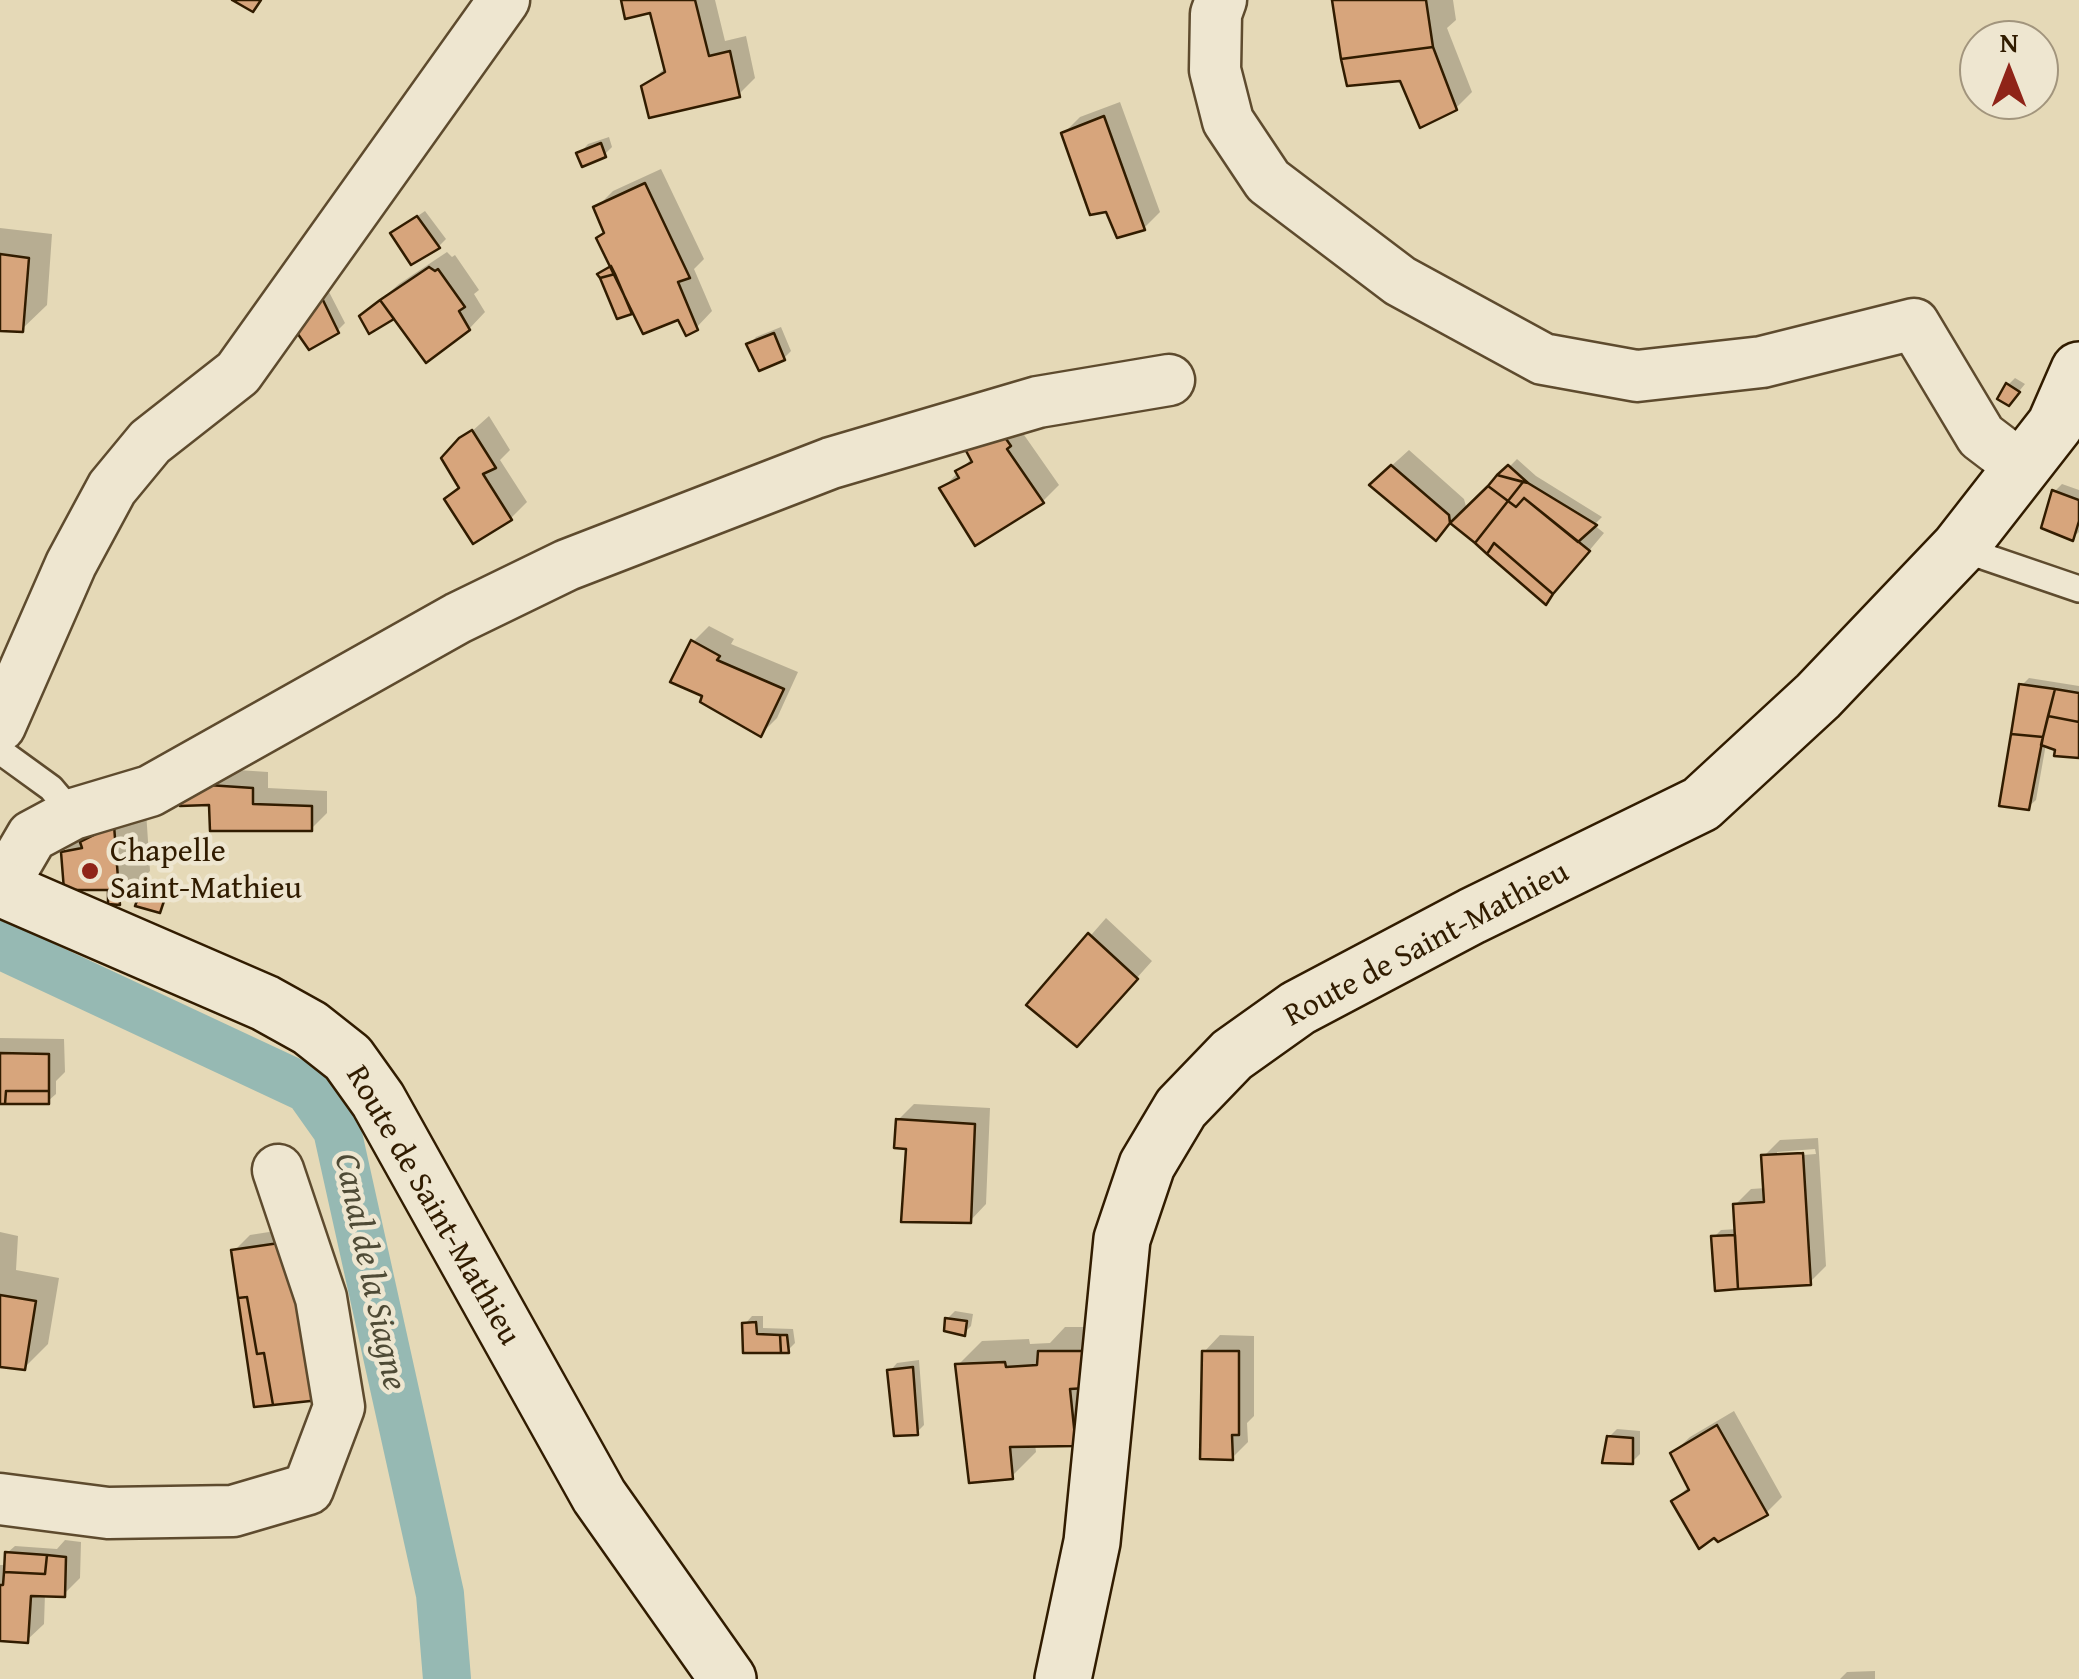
<!DOCTYPE html>
<html>
<head>
<meta charset="utf-8">
<style>
	body { margin:0 }
	#map { position:relative; width:2079px; height:1679px; overflow:hidden; background:#e5d9b7; font-family:"Gentium Book Plus",serif }
	canvas { display:block }
	.north { position:absolute; left:1959px; top:20px; width:100px; height:100px; box-sizing:border-box; background:#eee6d0; border:2px solid #a2957d; border-radius:50%; rotate:0deg; font-size:28px; font-weight:700; line-height:40px; text-align:center; color:#311c00 }
	.north::after { content:''; display:block; margin:auto; width:35px; height:45px; background:#8f2418; clip-path:polygon(50% 0,100% 100%,50% 72%,0 100%) }
</style>
</head>
<body>
<div id="map">
<canvas width="2079" height="1679"></canvas>
<div class="north">N</div>
</div>
<script>
const g = document.querySelector('canvas').getContext('2d');
g.lineJoin = 'round';
function paint(path, color) { g.fillStyle = color; g.fill(path, 'evenodd'); }
const poly = rows => new Path2D(rows.map(r => 'M' + r).join(''));
function stroke(path, color, width, dash) { g.strokeStyle = color; g.lineWidth = width; g.lineCap = dash ? 'butt' : 'round'; g.setLineDash(dash || []); g.stroke(path); }
function write(font, color, halo, rows, align = 'center') {
  g.font = font + ' "Gentium Book Plus",serif'; g.lineWidth = 9; g.setLineDash([]); g.textBaseline = 'middle'; g.strokeStyle = halo; g.fillStyle = color; for (const [text, x, y, turn = 0] of rows) {
    g.save(); g.translate(x, y); g.rotate((+turn || 0) * Math.PI / 180); g.textAlign = isNaN(turn) ? turn : align; if (halo) g.strokeText(text, 0, 0); g.fillText(text, 0, 0); g.restore();
  }
}
paint(poly([
	[623,0,715,0,725,41,746,36,755,78,739,94,644,87,666,67,652,10],
	[1335,0,1453,0,1456,20,1447,28,1472,92,1456,108,1401,79],
	[1120,102,1160,212,1144,228,1064,133,1080,117],
	[609,137,612,147,604,155,581,152,588,144],
	[661,169,704,259,694,269,712,311,696,328,679,317,634,309,631,312,613,268,606,232,596,208,613,191],
	[425,211,446,239,439,246,393,233],
	[0,228,52,234,47,305,22,329,0,328],
	[447,252,452,257,455,255,479,290,474,294,485,312,469,329,370,309,399,284],
	[328,290,345,323,337,331,296,327],
	[781,327,791,351,784,358,749,345,756,337],
	[2015,378,2025,384,2016,395,2008,385],
	[489,416,510,450,500,460,527,502,511,518,447,500,460,486,460,442],
	[1022,432,1059,485,1043,501,976,543,942,489,972,458,961,437],
	[1409,450,1464,499,1467,510,1517,459,1536,476,1602,517,1594,525,1604,533,1546,602,1452,521,1436,538,1388,469],
	[2062,484,2079,490,2079,532,2072,538,2055,491],
	[709,626,734,639,731,644,798,672,777,718,761,734,693,642],
	[2029,678,2079,686,2079,756,2046,744,2036,800,2028,807,2022,685],
	[223,769,268,772,268,788,327,791,327,813,311,829,211,803,182,803],
	[145,796,150,871,119,902,110,887,63,853,95,821],
	[149,887,170,894,160,911,142,895],
	[1106,918,1152,961,1093,1027,1030,1005],
	[0,1038,64,1039,65,1072,56,1081,56,1094,48,1101,0,1101],
	[914,1104,990,1108,986,1204,970,1221,898,1120],
	[1818,1138,1826,1266,1810,1282,1714,1237,1721,1230,1737,1229,1735,1205,1751,1189,1766,1188,1764,1156,1780,1140],
	[1815,1149,1816,1154,1777,1157,1777,1152],
	[301,1227,310,1274,234,1251,250,1235],
	[0,1232,18,1236,16,1270,59,1278,48,1344,24,1368,0,1364],
	[955,1311,973,1314,971,1326,964,1333,947,1319],
	[752,1316,763,1316,763,1328,793,1329,795,1343,788,1350,746,1350,745,1324],
	[1065,1327,1107,1327,1075,1444,1035,1444,1036,1452,1012,1476,958,1365,982,1341,1029,1339,1030,1344,1050,1343],
	[1220,1335,1254,1336,1254,1416,1247,1423,1248,1442,1232,1458,1204,1352],
	[919,1360,924,1425,917,1432,890,1371,897,1363],
	[1734,1411,1782,1497,1766,1513,1674,1501,1689,1486,1673,1453,1690,1437],
	[1617,1429,1640,1431,1640,1454,1632,1462,1609,1437],
	[65,1540,81,1542,80,1578,64,1594,45,1594,44,1624,27,1640,0,1639,0,1565,7,1565,7,1553,15,1546,57,1549],
	[1875,1671,1875,1679,1840,1679,1847,1672]
]), '#0003');
stroke(poly([
	[0,945,308,1089,337,1130,440,1594,447,1679]
]), '#96b9b3', 48);
const building = poly([
	[232,0,261,0,253,12,232,0],
	[621,0,695,0,709,56,730,51,740,97,649,118,641,86,665,72,650,13,625,19,621,0],
	[1332,0,1426,0,1433,47,1341,59,1332,0],
	[1433,47,1457,110,1420,128,1400,81,1347,86,1341,59,1433,47],
	[1104,116,1145,230,1117,238,1106,212,1090,215,1061,133,1104,116],
	[601,143,606,157,582,167,576,153,601,143],
	[645,183,690,278,678,282,698,330,686,336,678,320,643,334,596,238,604,233,593,207,645,183],
	[417,216,440,248,411,265,390,233,417,216],
	[0,254,29,258,23,332,0,331,0,254],
	[611,266,615,274,600,278,597,274,611,266],
	[429,267,435,271,438,269,465,307,459,311,470,330,426,363,380,300,429,267],
	[615,274,632,314,617,319,600,278,615,274],
	[320,294,339,333,309,350,293,327,320,294],
	[380,300,394,319,369,334,359,316,380,300],
	[774,333,785,360,759,371,746,344,774,333],
	[2006,383,2020,392,2009,406,1997,399,2006,383],
	[995,423,1011,446,1007,449,1044,503,975,546,939,488,959,478,955,471,972,462,958,436,995,423],
	[472,430,496,468,483,474,512,520,473,544,444,499,459,488,441,458,459,438,472,430],
	[1391,465,1449,515,1450,523,1436,541,1369,485,1391,465],
	[1508,465,1528,483,1497,475,1508,465],
	[1497,475,1523,482,1508,501,1488,486,1497,475],
	[1523,482,1528,483,1597,525,1578,542,1524,498,1516,507,1508,501,1523,482],
	[1488,486,1508,501,1475,543,1450,523,1488,486],
	[2052,490,2079,500,2079,521,2073,541,2041,528,2052,490],
	[1524,498,1590,551,1553,594,1494,543,1487,554,1475,543,1508,501,1516,507,1524,498],
	[1494,543,1553,594,1546,605,1487,554,1494,543],
	[691,640,720,656,717,660,784,689,761,737,700,702,702,696,670,682,691,640],
	[2019,684,2055,689,2043,737,2011,734,2019,684],
	[2055,689,2079,693,2079,722,2048,716,2055,689],
	[2048,716,2079,722,2079,758,2054,756,2055,750,2041,745,2048,716],
	[2011,734,2043,737,2029,810,1999,806,2011,734],
	[208,785,253,788,253,804,312,806,312,831,210,831,209,805,180,806,178,790,208,785],
	[114,825,120,905,108,904,108,890,64,890,61,852,82,848,80,842,114,825],
	[140,893,164,901,160,913,135,906,140,893],
	[1088,933,1138,979,1077,1047,1026,1005,1088,933],
	[0,1053,49,1054,49,1091,6,1091,5,1104,0,1104,0,1053],
	[6,1091,49,1091,49,1104,5,1104,6,1091],
	[896,1119,975,1124,971,1223,901,1222,906,1149,894,1148,896,1119],
	[1803,1153,1811,1285,1738,1289,1733,1204,1764,1202,1761,1155,1803,1153],
	[1735,1235,1738,1289,1715,1291,1711,1236,1735,1235],
	[286,1242,329,1399,273,1405,264,1353,257,1354,247,1297,238,1298,231,1250,286,1242],
	[0,1295,36,1301,25,1370,0,1367,0,1295],
	[247,1297,257,1354,264,1353,273,1405,254,1407,238,1298,247,1297],
	[945,1318,967,1321,965,1336,944,1331,945,1318],
	[756,1322,757,1334,780,1335,781,1353,743,1353,742,1323,756,1322],
	[780,1335,787,1335,789,1353,781,1353,780,1335],
	[1038,1351,1084,1351,1087,1388,1070,1389,1076,1446,1010,1447,1013,1479,969,1483,955,1364,1005,1362,1006,1367,1037,1365,1038,1351],
	[1202,1351,1239,1351,1239,1435,1232,1435,1233,1460,1200,1459,1202,1351],
	[913,1367,918,1435,894,1436,887,1370,913,1367],
	[1717,1425,1768,1515,1718,1542,1714,1538,1699,1549,1671,1501,1689,1490,1670,1453,1717,1425],
	[1607,1436,1633,1438,1633,1464,1602,1463,1607,1436],
	[5,1552,47,1555,45,1574,4,1572,5,1552],
	[47,1555,66,1557,65,1597,31,1596,28,1643,0,1641,0,1585,3,1585,4,1572,45,1574,47,1555]
]);
paint(building, '#d7a57c');
stroke(building, '#311c00', 2.5);
const lane = poly([
	[1959,548,2079,589],
	[0,751,51,788,73,814]
]);
const street = poly([
	[1221,0,1216,14,1215,70,1228,121,1268,181,1400,281,1543,359,1637,376,1762,362,1914,324,1981,436,2023,468],
	[0,726,71,564,112,488,150,442,238,373,504,0],
	[1,889,32,836,73,814,150,791,458,618,567,565,831,463,1038,402,1169,380],
	[0,1499,108,1513,233,1511,308,1489,339,1407,321,1298,278,1170]
]);
const secondary = poly([
	[0,888,265,1003,310,1028,348,1058,378,1100,599,1496,728,1679],
	[1063,1679,1092,1542,1122,1239,1147,1165,1181,1108,1232,1055,1298,1008,1472,916,1701,804,1818,696,1959,548,2055,425,2079,370]
]);
stroke(lane, '#5e4b2e', 30);
stroke(street, '#5e4b2e', 55);
stroke(secondary, '#311c00', 60);
stroke(lane, '#eee6d0', 25);
stroke(street, '#eee6d0', 50);
stroke(secondary, '#eee6d0', 55);
for (const [x, y, r, color] of [
	[90,871,10,"#8f2418"]
]) { const dot = new Path2D(); dot.arc(x, y, r, 0, 2 * Math.PI); g.fillStyle = color; g.fill(dot); stroke(dot, '#eee6d0', 4); }
write('32px', '#311c00', '#eee6d0', [
	["Chapelle",110,853],
	["Saint-Mathieu",110,890]
], 'left');
write('32px', '#311c00', '#eee6d0', [
	["Route de Saint-Mathieu",1427,945,-28],
	["Route de Saint-Mathieu",432,1206,60]
]);
write('italic 35px', '#4f4b36', '#eee6d0', [
	["Canal de la Siagne",369,1272,78]
]);
</script>
</body>
</html>
